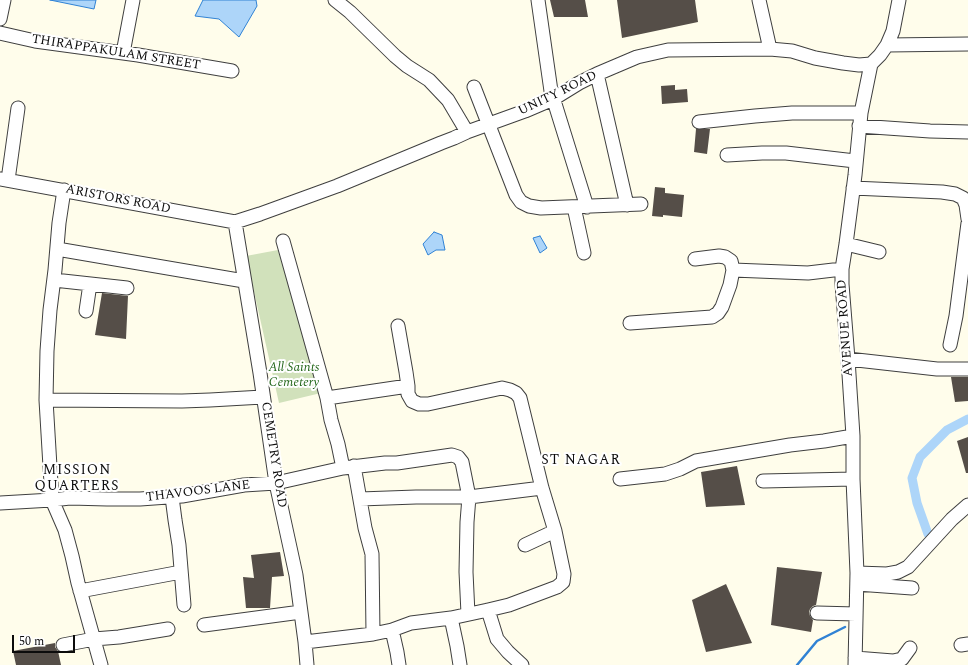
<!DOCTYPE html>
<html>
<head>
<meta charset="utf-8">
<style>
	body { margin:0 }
	#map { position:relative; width:968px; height:665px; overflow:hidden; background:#fffdeb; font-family:Spectral,serif }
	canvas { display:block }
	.scale { position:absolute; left:12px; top:635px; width:63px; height:18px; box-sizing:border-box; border:2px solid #0c0c0c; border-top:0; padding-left:5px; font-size:12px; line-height:14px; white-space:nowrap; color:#0c0c0c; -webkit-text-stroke:3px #fff; paint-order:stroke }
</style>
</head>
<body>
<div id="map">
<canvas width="968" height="665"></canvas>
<div class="scale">50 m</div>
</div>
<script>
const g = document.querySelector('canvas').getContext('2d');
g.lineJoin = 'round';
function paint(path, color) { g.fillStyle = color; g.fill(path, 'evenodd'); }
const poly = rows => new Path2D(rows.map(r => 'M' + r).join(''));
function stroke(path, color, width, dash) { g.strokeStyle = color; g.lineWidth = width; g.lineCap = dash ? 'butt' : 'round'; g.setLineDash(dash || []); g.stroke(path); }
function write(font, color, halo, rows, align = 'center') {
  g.font = font + ' Spectral,serif'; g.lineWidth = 4; g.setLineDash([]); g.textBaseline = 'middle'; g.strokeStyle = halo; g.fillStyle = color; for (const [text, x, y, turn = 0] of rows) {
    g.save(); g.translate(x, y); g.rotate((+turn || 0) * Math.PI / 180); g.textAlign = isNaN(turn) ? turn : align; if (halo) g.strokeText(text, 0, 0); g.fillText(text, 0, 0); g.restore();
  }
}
paint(poly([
	[278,250,321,393,279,403,246,256]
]), '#d1e1bb');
const water = poly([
	[50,0,96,0,94,9,50,0],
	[203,0,256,0,257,6,239,37,219,19,195,16,203,0],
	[434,232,442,235,445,250,436,250,428,255,423,244,434,232],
	[540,236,547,248,540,253,533,238,540,236]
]);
paint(water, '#add5f9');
stroke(water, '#3082d4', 1);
stroke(poly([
	[797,665,817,641,845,627]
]), '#3082d4', 2.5);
stroke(poly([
	[928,534,917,503,912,478,920,457,947,430,968,419]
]), '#add5f9', 9);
paint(poly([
	[550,0,585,0,588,17,554,17],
	[617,0,695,0,698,22,622,38],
	[675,85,675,90,687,89,688,102,662,104,661,86],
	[696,129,710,129,707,154,694,152],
	[655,187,665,188,665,193,684,195,682,217,663,215,663,217,652,216],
	[102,293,128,296,126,339,95,335],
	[951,377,968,377,968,401,955,402],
	[968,437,968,473,966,473,957,441],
	[737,466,745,505,706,507,701,472],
	[280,552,284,576,272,577,270,608,246,608,243,577,254,578,251,555],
	[777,567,822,572,816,605,813,606,810,609,809,612,810,616,813,620,811,632,771,625],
	[726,584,752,643,706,652,692,600],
	[55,643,55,647,58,651,61,665,16,665,13,651]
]), '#554e48');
const minor = poly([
	[335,0,350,12,395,56,407,66,429,80,448,100,467,132],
	[538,0,551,91,587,207],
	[759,0,770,49],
	[0,19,4,0],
	[0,33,35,41,138,55,232,71],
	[887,45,968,44],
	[123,53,133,0],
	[597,74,627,205],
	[474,87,516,195,521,202,529,206,541,208,641,204],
	[699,122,755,116,792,113,861,113],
	[859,126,930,131,968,132],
	[727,155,762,153,786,153,855,161],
	[0,179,235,222,260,214,337,186,441,143,454,138,467,132,525,111,553,99,579,83,597,74,637,57,668,50,770,49,792,51,815,58,843,63,859,65,871,64],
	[8,180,18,108],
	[853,188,942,192,955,194,963,198,966,205,968,219],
	[64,190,59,223,55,270,50,310,47,351,46,400,52,500,65,530,72,556,78,583,101,665],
	[574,207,584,253],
	[235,222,260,373,276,483,296,575,305,642,307,665],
	[283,241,327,398],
	[846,244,879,252],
	[57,249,244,281],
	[695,259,719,256,725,257,731,261,733,270,808,273,842,269],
	[54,280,127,288],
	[86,311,90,284],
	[630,323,712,317,718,313,722,307,730,285,733,270],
	[950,345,956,316,968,223],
	[848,359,937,369,968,369],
	[46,400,182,401,210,400,263,397],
	[354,466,365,528,372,554,373,634],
	[343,468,385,463,397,463,452,455,458,457,462,462,469,497,542,488],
	[620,479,665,474,680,469,696,461,790,445,824,441,853,436],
	[763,481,853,479],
	[172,497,175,520,179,545,184,605],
	[360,499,416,497,469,497,467,522,466,572,468,614],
	[0,503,52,500,70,498,107,499,140,499,182,496,244,485,276,483,343,468,338,444,331,420,327,398,408,386,406,372,398,326],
	[525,545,555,531],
	[857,573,887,574,898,572,908,567,952,519,968,505],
	[857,584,912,588],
	[80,591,181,572],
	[488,610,497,639,508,652,522,665],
	[817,613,856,614],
	[451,618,457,646,460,665],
	[204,625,301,612],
	[392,630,397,652,399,665],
	[305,642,373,634,392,630,411,623,451,618,488,610,509,605,557,587,563,582,564,574,555,531,542,488,520,398,516,393,510,390,502,388,428,404,419,404,412,401,408,394,408,386],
	[63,645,94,639,119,637,168,629],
	[961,645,968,644],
	[855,658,893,661,902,659,910,648],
	[855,665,857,573,853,479,853,436,848,359,842,284,842,269,846,244,855,175,861,113,871,64,880,55,887,45,893,31,899,0]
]);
stroke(minor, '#3f3f3f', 15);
stroke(minor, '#fff', 13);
write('13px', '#0c0c0c', '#fff', [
	["THIRAPPAKULAM STREET",116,53,9],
	["UNITY ROAD",558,94,-26],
	["ARISTORS ROAD",118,200,11],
	["AVENUE ROAD",846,328,-94],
	["CEMETRY ROAD",273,455,81],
	["THAVOOS LANE",198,492,-7]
]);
write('italic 13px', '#226619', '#fff', [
	["All Saints",294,368],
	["Cemetery",294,383]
]);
g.letterSpacing = '1px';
write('14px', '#0c0c0c', '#fff', [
	["ST NAGAR",581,461],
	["MISSION",77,471],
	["QUARTERS",77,487]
]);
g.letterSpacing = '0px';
</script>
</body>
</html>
